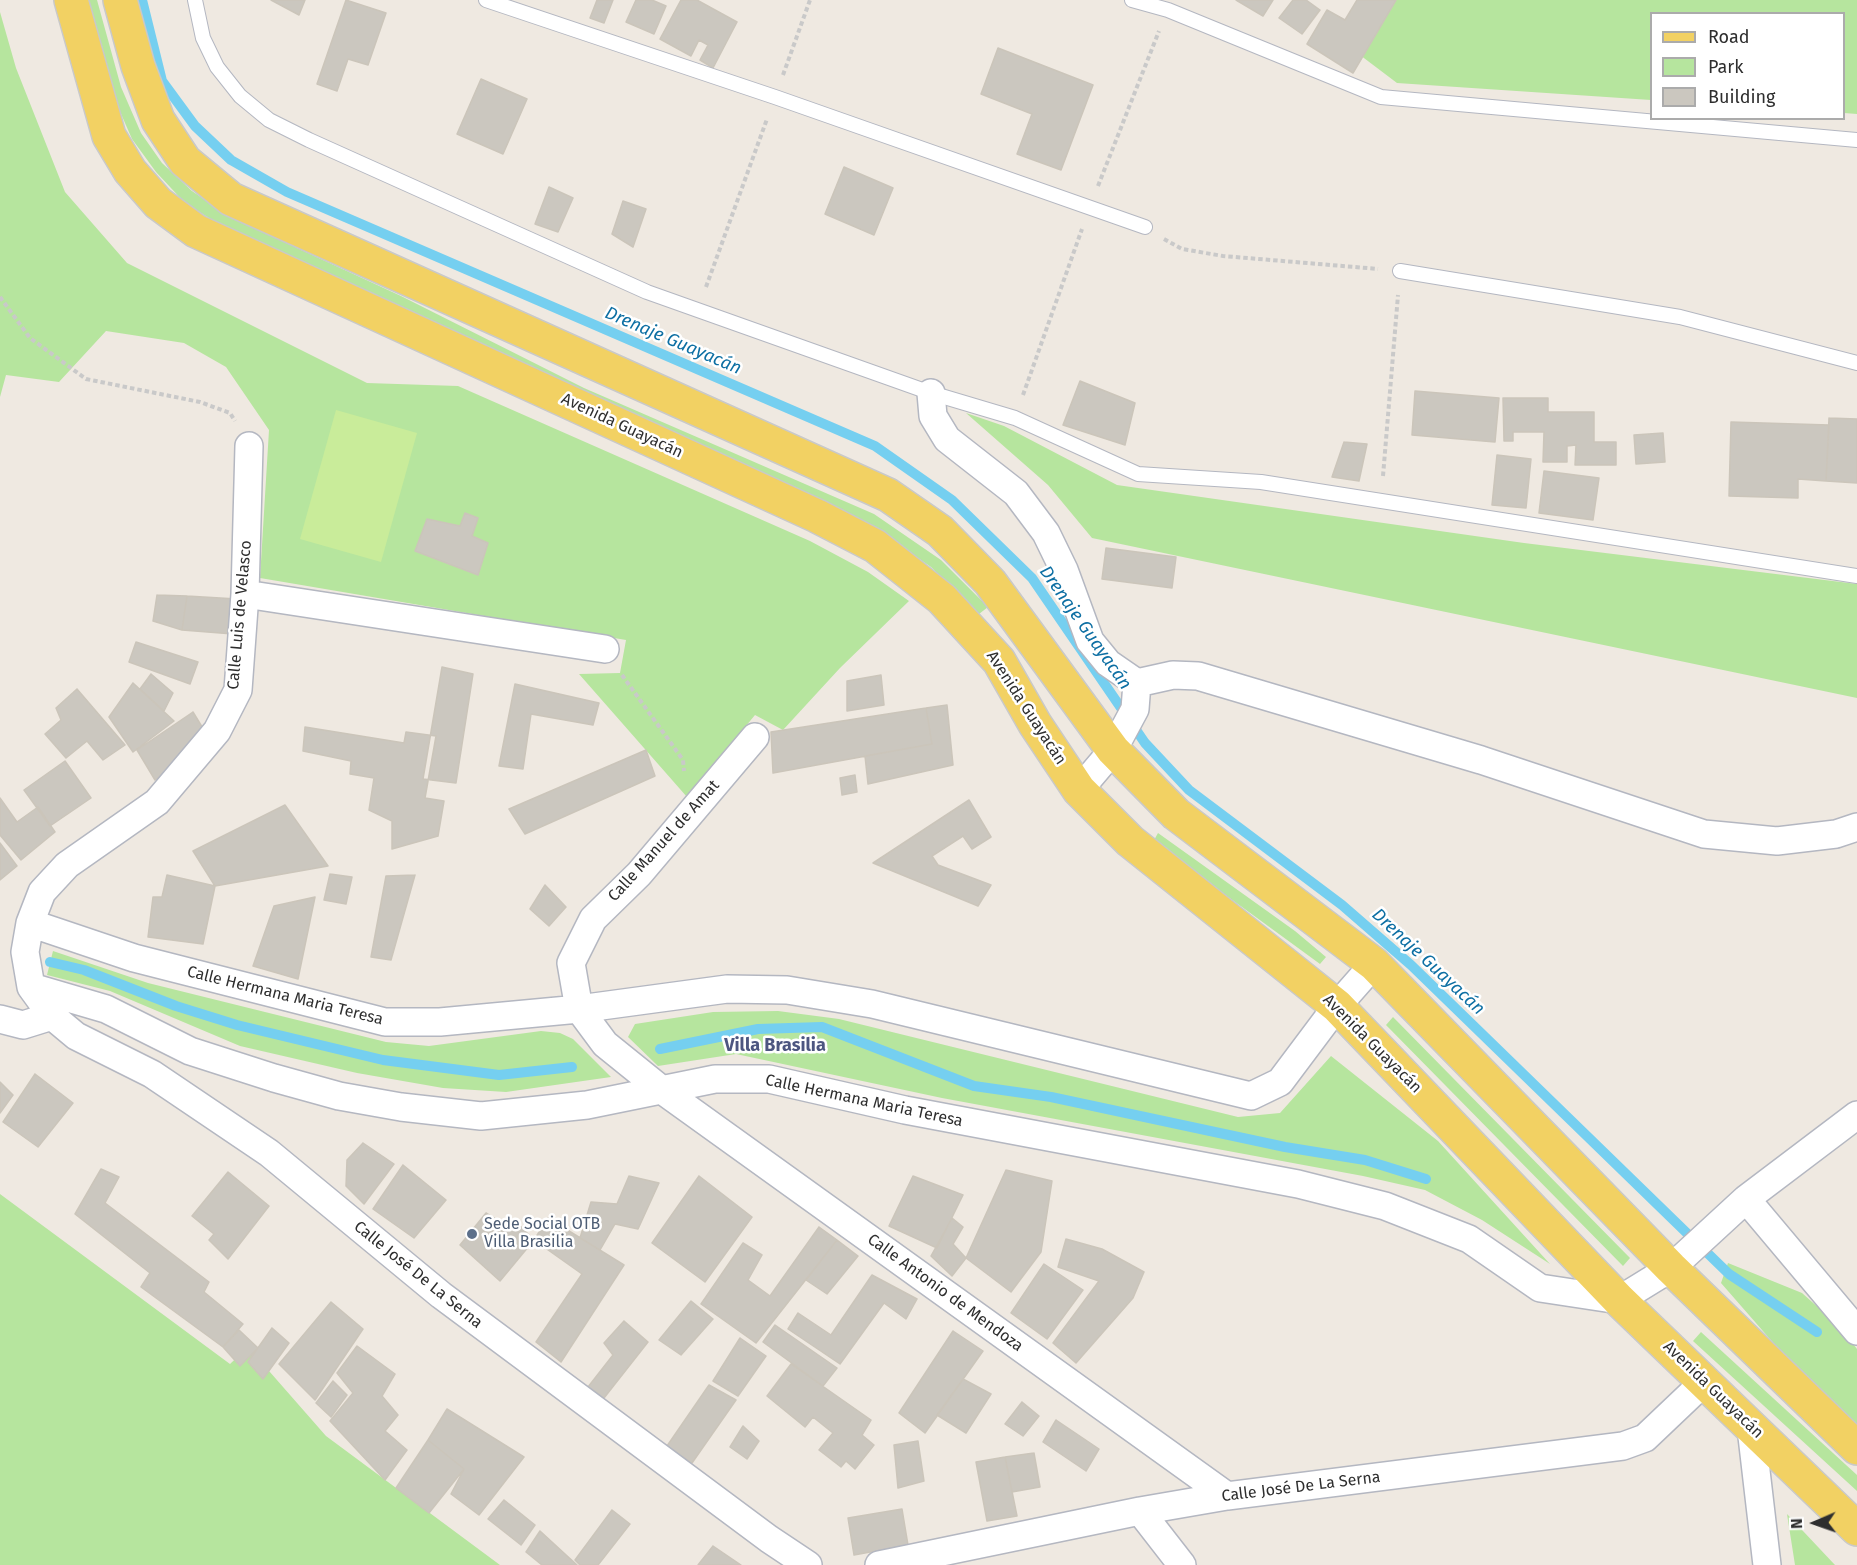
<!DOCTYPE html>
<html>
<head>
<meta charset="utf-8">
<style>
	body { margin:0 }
	#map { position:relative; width:1857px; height:1565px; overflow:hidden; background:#efe9e1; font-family:"Fira Sans",sans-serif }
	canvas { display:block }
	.legend { position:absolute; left:1650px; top:12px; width:195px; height:108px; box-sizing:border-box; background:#fff; border:2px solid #ababab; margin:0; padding:8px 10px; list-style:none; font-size:18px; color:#2e2e2e }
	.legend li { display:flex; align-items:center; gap:12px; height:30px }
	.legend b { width:30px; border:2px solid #ababab }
	.north { position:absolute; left:1785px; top:1493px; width:60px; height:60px; -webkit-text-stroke:4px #fff; paint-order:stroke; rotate:268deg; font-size:16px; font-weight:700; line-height:24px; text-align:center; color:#2e2e2e }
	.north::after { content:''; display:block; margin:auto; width:21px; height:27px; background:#2e2e2e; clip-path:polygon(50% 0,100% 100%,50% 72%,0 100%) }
</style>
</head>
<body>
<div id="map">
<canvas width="1857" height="1565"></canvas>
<ul class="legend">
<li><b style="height:8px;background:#f2d163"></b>Road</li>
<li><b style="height:16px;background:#b6e59e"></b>Park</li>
<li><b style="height:16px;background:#cbc7bf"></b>Building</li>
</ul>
<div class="north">N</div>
</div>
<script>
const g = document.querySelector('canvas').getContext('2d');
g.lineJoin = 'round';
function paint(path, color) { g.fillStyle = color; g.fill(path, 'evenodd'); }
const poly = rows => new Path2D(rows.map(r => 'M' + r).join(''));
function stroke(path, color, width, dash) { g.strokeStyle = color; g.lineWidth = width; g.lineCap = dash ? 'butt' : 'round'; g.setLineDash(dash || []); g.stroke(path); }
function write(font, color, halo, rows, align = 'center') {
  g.font = font + ' "Fira Sans",sans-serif'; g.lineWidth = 5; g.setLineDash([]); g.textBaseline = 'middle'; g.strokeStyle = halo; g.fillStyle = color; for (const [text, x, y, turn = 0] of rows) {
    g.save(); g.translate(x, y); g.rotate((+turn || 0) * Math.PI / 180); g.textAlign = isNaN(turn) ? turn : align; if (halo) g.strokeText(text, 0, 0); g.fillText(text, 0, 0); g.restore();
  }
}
paint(poly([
	[86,0,97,0,121,87,141,133,162,163,192,191,230,217,401,296,584,388,874,514,941,560,988,607,979,614,931,567,881,532,225,228,185,203,156,172,132,139,111,91],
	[1380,0,1857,0,1857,114,1844,113,1844,14,1652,14,1651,100,1397,83,1352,49],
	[0,12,16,68,65,192,127,263,367,383,458,386,810,541,868,572,909,601,840,668,783,730,755,715,687,797,579,674,620,673,626,640,260,578,269,430,226,367,184,343,106,331,59,382,6,375,0,397],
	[966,413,1004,426,1117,485,1524,543,1857,584,1857,698,1092,538,1048,485],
	[1158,833,1295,931,1326,957,1320,964,1153,842],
	[53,951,148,983,386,1042,429,1046,541,1031,560,1033,573,1039,611,1077,506,1092,443,1088,357,1073,240,1046,110,991,47,975],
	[778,1011,839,1019,1238,1117,1280,1113,1331,1056,1438,1141,1550,1264,1482,1220,1425,1190,1363,1176,942,1098,736,1054,658,1066,628,1037,635,1024,713,1012],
	[1393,1017,1630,1258,1623,1266,1386,1025],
	[0,1194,230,1364,248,1347,326,1436,500,1565,0,1565],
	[1728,1263,1802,1293,1839,1326,1857,1349,1857,1424,1790,1362,1721,1283],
	[1701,1332,1857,1475,1857,1491,1693,1341],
	[1787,1514,1835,1565,1795,1565]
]), '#b6e59e');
paint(poly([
	[336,410,417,433,381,562,300,539]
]), '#c9ec9a');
stroke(poly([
	[142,0,162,81,195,126,231,160,287,192,875,446,952,500,1032,578,1145,743,1189,790,1342,905,1411,965,1729,1274,1817,1332],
	[50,962,84,970,176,1006,237,1025,383,1060,499,1075,572,1067],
	[660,1049,758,1029,822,1027,974,1086,1051,1097,1285,1147,1365,1160,1426,1179]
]), '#75cff0', 10);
const building = poly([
	[271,0,305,0,299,15,271,0],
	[346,0,386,13,368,65,348,59,337,91,317,84,346,0],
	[597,0,613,0,604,23,590,18,597,0],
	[636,0,652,0,666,6,654,34,626,22,636,0],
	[681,0,697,0,737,22,713,68,700,60,708,45,699,40,691,56,660,39,681,0],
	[1236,0,1273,0,1263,16,1236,0],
	[1293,0,1306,0,1320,10,1302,34,1279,18,1293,0],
	[1357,0,1396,0,1353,73,1307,44,1327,10,1345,20,1357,0],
	[998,48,1093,85,1061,170,1017,154,1032,114,981,94,998,48],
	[481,79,527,99,503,154,457,134,481,79],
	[844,167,893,188,874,235,825,214,844,167],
	[549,187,573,198,558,232,535,224,549,187],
	[623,201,646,209,633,247,612,234,623,201],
	[1080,381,1135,403,1125,445,1063,425,1080,381],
	[1415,391,1499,398,1495,442,1412,435,1415,391],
	[1503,398,1548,398,1548,412,1594,412,1594,442,1616,442,1616,465,1575,465,1576,445,1567,446,1567,462,1543,462,1544,432,1513,432,1513,441,1504,441,1503,398],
	[1829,418,1857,419,1857,483,1826,481,1829,418],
	[1731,422,1829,425,1826,481,1798,479,1798,498,1729,496,1731,422],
	[1663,433,1665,462,1636,464,1634,435,1663,433],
	[1344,442,1367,444,1359,481,1332,477,1344,442],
	[1497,455,1531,459,1526,508,1492,505,1497,455],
	[1544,471,1599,478,1593,520,1539,513,1544,471],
	[465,513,478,518,472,536,488,543,478,575,415,551,427,519,460,526,465,513],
	[1106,548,1176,557,1172,588,1102,579,1106,548],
	[157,595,187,596,182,630,153,621,157,595],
	[187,596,237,599,233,634,182,630,187,596],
	[136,642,198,662,190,684,129,662,136,642],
	[442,667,473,674,456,783,423,779,442,667],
	[151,674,173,693,164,711,140,689,151,674],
	[881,675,884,705,847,711,847,681,881,675],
	[133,683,174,721,133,752,109,717,133,683],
	[515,684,599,703,593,725,531,714,523,769,499,766,515,684],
	[77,689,125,745,103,760,87,741,66,758,45,734,61,720,56,708,77,689],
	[947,705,953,765,868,784,865,756,932,744,926,708,947,705],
	[926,708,932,744,773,773,771,732,926,708],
	[193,712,210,740,155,780,137,750,193,712],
	[305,727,404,743,406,732,436,736,425,798,444,801,438,836,392,849,392,821,369,810,374,778,350,774,351,761,303,751,305,727],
	[646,750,655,776,525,834,509,809,646,750],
	[65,761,91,798,50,826,24,790,65,761],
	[855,775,857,792,842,795,840,778,855,775],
	[0,798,17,822,38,807,55,832,21,860,0,835,0,798],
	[969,800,991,837,972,849,963,836,932,856,938,865,991,885,978,906,873,863,969,800],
	[285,805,328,866,215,886,193,851,285,805],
	[0,843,17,866,0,880,0,843],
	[330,874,352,877,346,904,324,900,330,874],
	[167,875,215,886,203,944,148,937,153,897,162,897,167,875],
	[415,875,391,960,371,957,386,876,415,875],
	[545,885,566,907,549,926,530,909,545,885],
	[315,897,298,979,253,966,274,906,315,897],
	[35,1074,73,1103,38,1147,3,1122,35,1074],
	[0,1082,13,1095,0,1113,0,1082],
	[363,1143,394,1164,364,1204,346,1186,347,1160,363,1143],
	[403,1165,446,1200,414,1238,373,1209,403,1165],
	[101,1169,119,1177,105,1203,209,1282,204,1292,243,1324,223,1347,141,1287,150,1273,75,1214,101,1169],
	[1006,1170,1052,1181,1041,1252,1011,1292,966,1258,1006,1170],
	[228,1172,269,1206,228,1259,209,1240,214,1234,192,1216,228,1172],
	[629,1176,659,1183,638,1229,615,1224,600,1250,580,1238,591,1202,617,1204,629,1176],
	[699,1176,752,1217,705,1282,652,1243,699,1176],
	[913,1176,963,1195,937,1248,889,1226,913,1176],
	[486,1213,508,1227,515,1221,534,1240,500,1281,460,1245,486,1213],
	[548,1218,624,1265,561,1362,536,1342,582,1274,534,1240,548,1218],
	[952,1218,963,1227,953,1244,966,1258,952,1276,931,1256,952,1218],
	[819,1227,837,1240,756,1343,701,1304,743,1243,762,1255,748,1280,770,1296,819,1227],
	[1066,1239,1102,1249,1144,1272,1133,1298,1076,1363,1053,1343,1099,1281,1058,1267,1066,1239],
	[837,1240,858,1256,827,1294,806,1280,837,1240],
	[1044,1264,1083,1290,1047,1339,1011,1313,1044,1264],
	[872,1275,917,1299,906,1319,884,1303,840,1364,788,1329,798,1313,831,1335,872,1275],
	[691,1301,713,1319,681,1355,659,1340,691,1301],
	[331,1302,363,1329,315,1400,279,1364,331,1302],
	[624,1321,648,1342,604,1398,588,1387,613,1355,604,1343,624,1321],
	[775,1325,837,1368,823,1386,763,1342,775,1325],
	[272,1328,289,1343,263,1379,248,1362,272,1328],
	[239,1330,258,1348,240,1366,223,1347,239,1330],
	[953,1331,983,1351,925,1433,899,1413,953,1331],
	[740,1338,766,1356,738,1396,713,1381,740,1338],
	[357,1346,395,1374,382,1396,398,1415,385,1431,407,1450,385,1480,330,1421,353,1393,337,1373,357,1346],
	[791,1364,871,1420,862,1435,874,1445,855,1469,846,1461,841,1467,819,1450,833,1433,813,1417,805,1427,767,1396,791,1364],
	[963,1379,991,1394,966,1433,937,1415,963,1379],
	[333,1381,347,1395,331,1417,316,1403,333,1381],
	[709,1385,736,1400,692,1463,667,1446,709,1385],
	[1022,1402,1039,1416,1023,1436,1005,1424,1022,1402],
	[447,1409,524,1457,479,1515,451,1494,464,1469,428,1440,447,1409],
	[1056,1420,1099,1449,1086,1471,1043,1442,1056,1420],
	[743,1426,759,1441,747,1459,730,1447,743,1426],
	[428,1440,464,1469,429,1513,396,1488,428,1440],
	[918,1441,924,1481,898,1488,894,1445,918,1441],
	[1034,1453,1040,1487,1012,1492,1005,1457,1034,1453],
	[1005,1457,1017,1516,987,1521,976,1462,1005,1457],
	[504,1500,535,1525,521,1545,488,1519,504,1500],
	[902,1509,908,1545,854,1555,848,1518,902,1509],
	[612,1510,630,1524,598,1565,580,1565,575,1560,612,1510],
	[540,1531,577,1565,542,1565,526,1552,540,1531],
	[713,1546,741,1565,698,1565,713,1546]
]);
paint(building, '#cbc7bf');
stroke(building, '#cbc5ba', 1.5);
const lane = poly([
	[195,0,203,38,217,67,240,96,269,120,309,140,647,292,931,393,1015,418,1138,474,1261,482,1857,576],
	[486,0,775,97,1145,227],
	[1132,0,1168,10,1381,97,1857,140],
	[1400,271,1680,317,1857,363]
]);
const street = poly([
	[931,393,933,416,947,439,1016,493,1046,533,1064,570,1090,641,1108,663,1137,683],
	[249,446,245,594,238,690,217,731,157,802,67,865,42,892,30,923,25,952,31,987,52,1016,76,1036,152,1074,269,1153,441,1295,769,1539,808,1565],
	[245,594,605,649],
	[1137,683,1173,675,1198,676,1481,760,1704,834,1777,841,1836,834,1857,827],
	[755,737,639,874,593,919,571,963,579,1009,605,1044,662,1090,1227,1496],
	[1079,790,1113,750,1135,709,1137,683],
	[30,923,134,958,385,1022,440,1022,579,1009,727,989,787,990,872,1004,1251,1096,1280,1082,1337,1006,1374,964],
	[31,987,106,1009,190,1051,274,1078,339,1096,401,1107,481,1116,587,1105,715,1079,769,1079,905,1110,1298,1184,1385,1206,1469,1239,1540,1288,1619,1300,1671,1268,1746,1199,1857,1115],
	[0,1019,23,1025,52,1016],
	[1746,1199,1857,1331],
	[1751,1428,1767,1565],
	[1140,1511,1182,1565],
	[879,1565,1140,1511,1227,1496,1623,1446,1645,1438,1704,1382]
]);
const primary = poly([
	[71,0,109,136,130,171,158,203,196,231,817,516,875,546,942,599,999,661,1035,724,1079,790,1130,841,1337,1006,1619,1300,1857,1529],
	[120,0,138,66,158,120,185,161,231,199,888,495,940,531,990,582,1113,750,1176,814,1374,964,1671,1268,1857,1448]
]);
stroke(lane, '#b4b7c1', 16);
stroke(street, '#b4b7c1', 30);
stroke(primary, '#c9c9c9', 36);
stroke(poly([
	[783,75,810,0],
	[1098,186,1159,31],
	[1164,239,1182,249,1223,256,1378,269],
	[706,287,767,119],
	[0,297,30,338,86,379,200,402,230,413,235,421],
	[1023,395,1082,229],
	[1383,476,1398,295],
	[622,675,683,760,684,771]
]), '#c9c9c9', 4, [4.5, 3]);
stroke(lane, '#fff', 14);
stroke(street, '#fff', 27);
stroke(primary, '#f2d163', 33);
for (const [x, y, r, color] of [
	[472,1234,6,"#5c6f8a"]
]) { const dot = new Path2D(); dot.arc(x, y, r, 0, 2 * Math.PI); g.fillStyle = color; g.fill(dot); stroke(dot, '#fff', 2); }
write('16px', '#2e2e2e', '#fff', [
	["Avenida Guayacán",622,426,25],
	["Calle Luis de Velasco",240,615,-85],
	["Avenida Guayacán",1026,708,57],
	["Calle Manuel de Amat",664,841,-48],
	["Calle Hermana Maria Teresa",285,996,14],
	["Avenida Guayacán",1372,1044,45],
	["Calle Hermana Maria Teresa",864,1101,12],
	["Calle José De La Serna",418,1275,39],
	["Calle Antonio de Mendoza",945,1293,36],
	["Avenida Guayacán",1713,1390,44],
	["Calle José De La Serna",1301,1487,-7]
]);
write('16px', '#4e5e75', '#fff', [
	["Sede Social OTB",484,1225],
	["Villa Brasilia",484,1243]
], 'left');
write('italic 18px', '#0d6fa3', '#fff', [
	["Drenaje Guayacán",673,341,23],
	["Drenaje Guayacán",1085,628,55],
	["Drenaje Guayacán",1428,962,43]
]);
write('bold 18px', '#4d5680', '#fff', [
	["Villa Brasilia",775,1046]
]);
</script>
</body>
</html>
